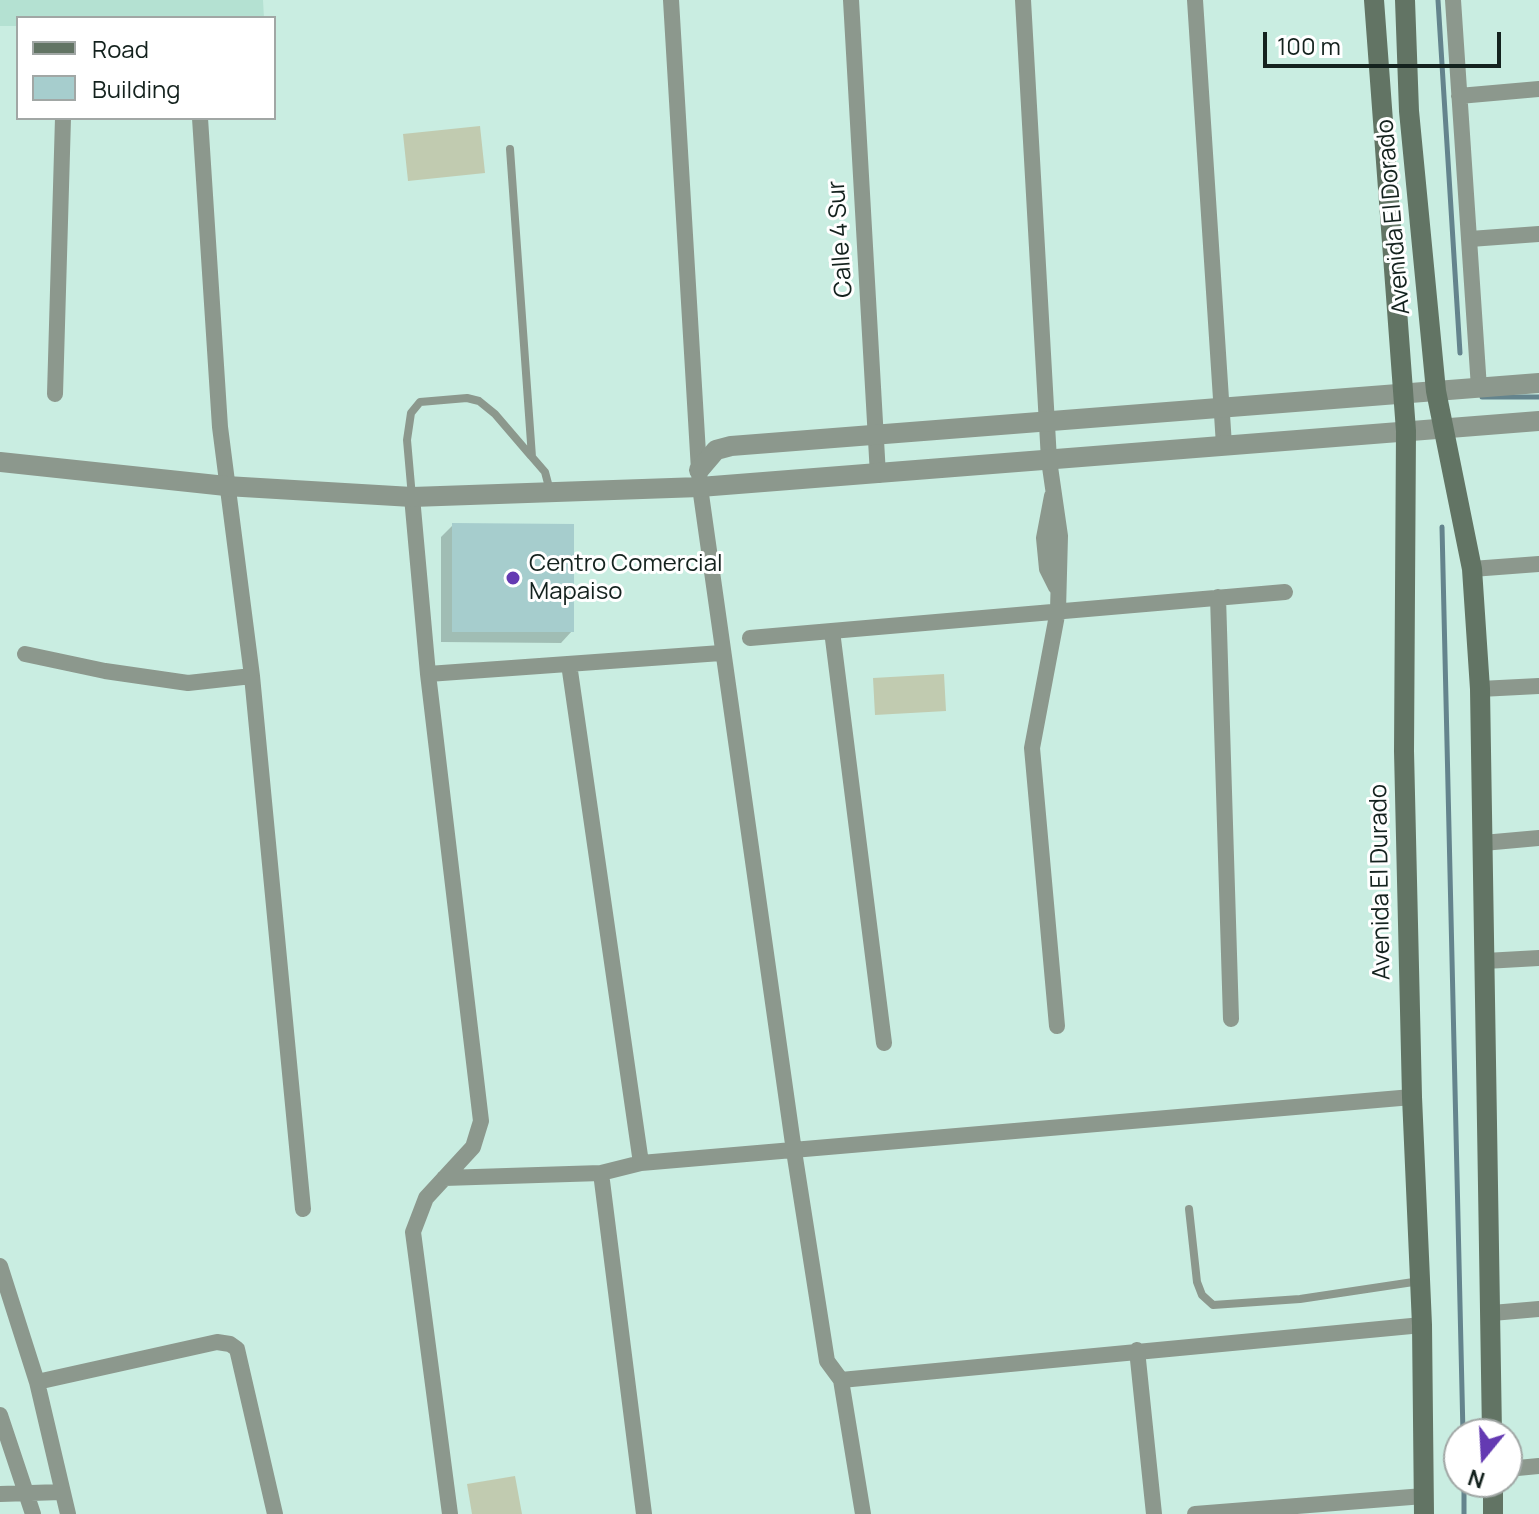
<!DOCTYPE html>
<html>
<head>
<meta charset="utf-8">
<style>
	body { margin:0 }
	#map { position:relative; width:1539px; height:1514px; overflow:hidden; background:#c9ede1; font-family:Manrope,sans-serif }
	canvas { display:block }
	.legend { position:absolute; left:16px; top:16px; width:260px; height:104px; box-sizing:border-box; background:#fff; border:2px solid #a1a7a5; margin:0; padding:10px 14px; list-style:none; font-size:24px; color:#14221e }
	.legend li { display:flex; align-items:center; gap:16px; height:40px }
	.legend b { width:40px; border:2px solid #a1a7a5 }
	.north { position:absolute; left:1443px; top:1418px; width:80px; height:80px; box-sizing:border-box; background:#fff; border:2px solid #a1a7a5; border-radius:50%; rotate:198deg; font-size:22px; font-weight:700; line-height:32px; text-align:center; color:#14221e }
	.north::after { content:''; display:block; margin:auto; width:28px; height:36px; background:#643ab2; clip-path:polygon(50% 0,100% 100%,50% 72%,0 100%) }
	.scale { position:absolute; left:1263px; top:32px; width:238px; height:36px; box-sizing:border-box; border:4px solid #14221e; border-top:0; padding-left:10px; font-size:24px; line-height:28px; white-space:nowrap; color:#14221e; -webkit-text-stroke:6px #fff; paint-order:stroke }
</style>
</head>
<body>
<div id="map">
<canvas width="1539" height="1514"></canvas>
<ul class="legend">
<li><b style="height:10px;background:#627464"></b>Road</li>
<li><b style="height:22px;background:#a6cdcd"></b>Building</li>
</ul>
<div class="north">N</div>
<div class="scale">100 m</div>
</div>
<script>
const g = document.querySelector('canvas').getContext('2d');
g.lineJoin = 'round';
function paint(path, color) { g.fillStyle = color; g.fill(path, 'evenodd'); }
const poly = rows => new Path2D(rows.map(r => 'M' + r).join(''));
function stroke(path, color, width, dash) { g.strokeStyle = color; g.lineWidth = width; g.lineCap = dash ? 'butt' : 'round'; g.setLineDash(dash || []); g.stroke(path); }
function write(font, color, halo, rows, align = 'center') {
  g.font = font + ' Manrope,sans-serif'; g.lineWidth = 6; g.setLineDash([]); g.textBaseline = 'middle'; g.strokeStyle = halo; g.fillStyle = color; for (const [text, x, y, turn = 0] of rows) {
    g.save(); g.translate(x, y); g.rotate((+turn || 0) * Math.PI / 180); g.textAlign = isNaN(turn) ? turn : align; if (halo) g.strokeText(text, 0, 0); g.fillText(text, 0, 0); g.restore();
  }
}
paint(poly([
	[0,0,263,0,264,18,18,18,18,26,0,26]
]), '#b4e1d2');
paint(poly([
	[480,126,485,173,408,181,403,134],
	[944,674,946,711,875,715,873,678],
	[515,1476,522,1514,472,1514,467,1484]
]), '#c1cbb0');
paint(poly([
	[453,525,572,631,561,643,441,642,441,537]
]), '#0003');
stroke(poly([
	[1438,0,1460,353],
	[1482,397,1539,397],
	[1442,527,1463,1434],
	[1464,1482,1464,1514]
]), '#64848d', 5);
paint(poly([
	[452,523,574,524,574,632,452,632]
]), '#a6cdcd');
stroke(poly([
	[510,149,532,457,545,472,550,491],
	[412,497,407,440,411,413,420,402,467,398,479,401,495,414,531,456],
	[1189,1209,1197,1282,1202,1295,1213,1305,1300,1299,1420,1281]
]), '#8c988d', 8);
stroke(poly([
	[671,0,700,487,794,1151,827,1361,841,1380],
	[851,0,878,475],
	[1023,0,1049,460,1060,536,1058,610,1032,748,1057,1026],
	[1195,0,1224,445],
	[1453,0,1479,388],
	[1459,96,1539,89],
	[200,118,220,427,252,676,303,1209],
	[1470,239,1539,234],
	[55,394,63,118],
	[1052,496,1044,538,1047,569,1056,587],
	[412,497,428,674,481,1121,473,1147,426,1198,413,1232,450,1514],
	[1472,569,1539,564],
	[1218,597,1231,1019],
	[832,631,884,1043],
	[750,638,1285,592],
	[25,654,105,671,188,683,252,676],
	[569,664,641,1163],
	[428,674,721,653],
	[1480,689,1539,686],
	[1483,843,1539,838],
	[1485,961,1539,958],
	[601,1173,644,1514],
	[444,1178,601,1173,641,1163,1412,1097],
	[0,1266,37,1382,68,1514],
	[1492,1313,1539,1309],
	[1137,1350,1154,1514],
	[37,1382,217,1342,230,1344,237,1349,275,1514],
	[0,1415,33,1514],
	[1507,1469,1539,1466],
	[0,1494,61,1492],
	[863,1514,841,1380,1422,1325],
	[1195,1514,1424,1496]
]), '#8c988d', 16);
stroke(poly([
	[0,462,226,486,412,497,700,487,1539,421],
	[699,470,716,450,731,446,1539,383]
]), '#8c988d', 20);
stroke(poly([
	[1374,0,1406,431,1404,751,1412,1097,1422,1325,1424,1514],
	[1405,0,1409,111,1436,391,1472,569,1480,689,1492,1434],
	[1493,1482,1493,1514]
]), '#627464', 20);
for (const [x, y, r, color] of [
	[513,578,8,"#643ab2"]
]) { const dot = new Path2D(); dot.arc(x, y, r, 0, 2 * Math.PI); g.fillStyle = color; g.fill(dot); stroke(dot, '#fff', 3); }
write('24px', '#14221e', '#fff', [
	["Avenida El Dorado",1394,217,-95],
	["Calle 4 Sur",841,239,-94],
	["Avenida El Durado",1381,882,-91]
]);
write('24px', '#14221e', '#fff', [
	["Centro Comercial",529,564],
	["Mapaiso",529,592]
], 'left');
</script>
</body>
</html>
